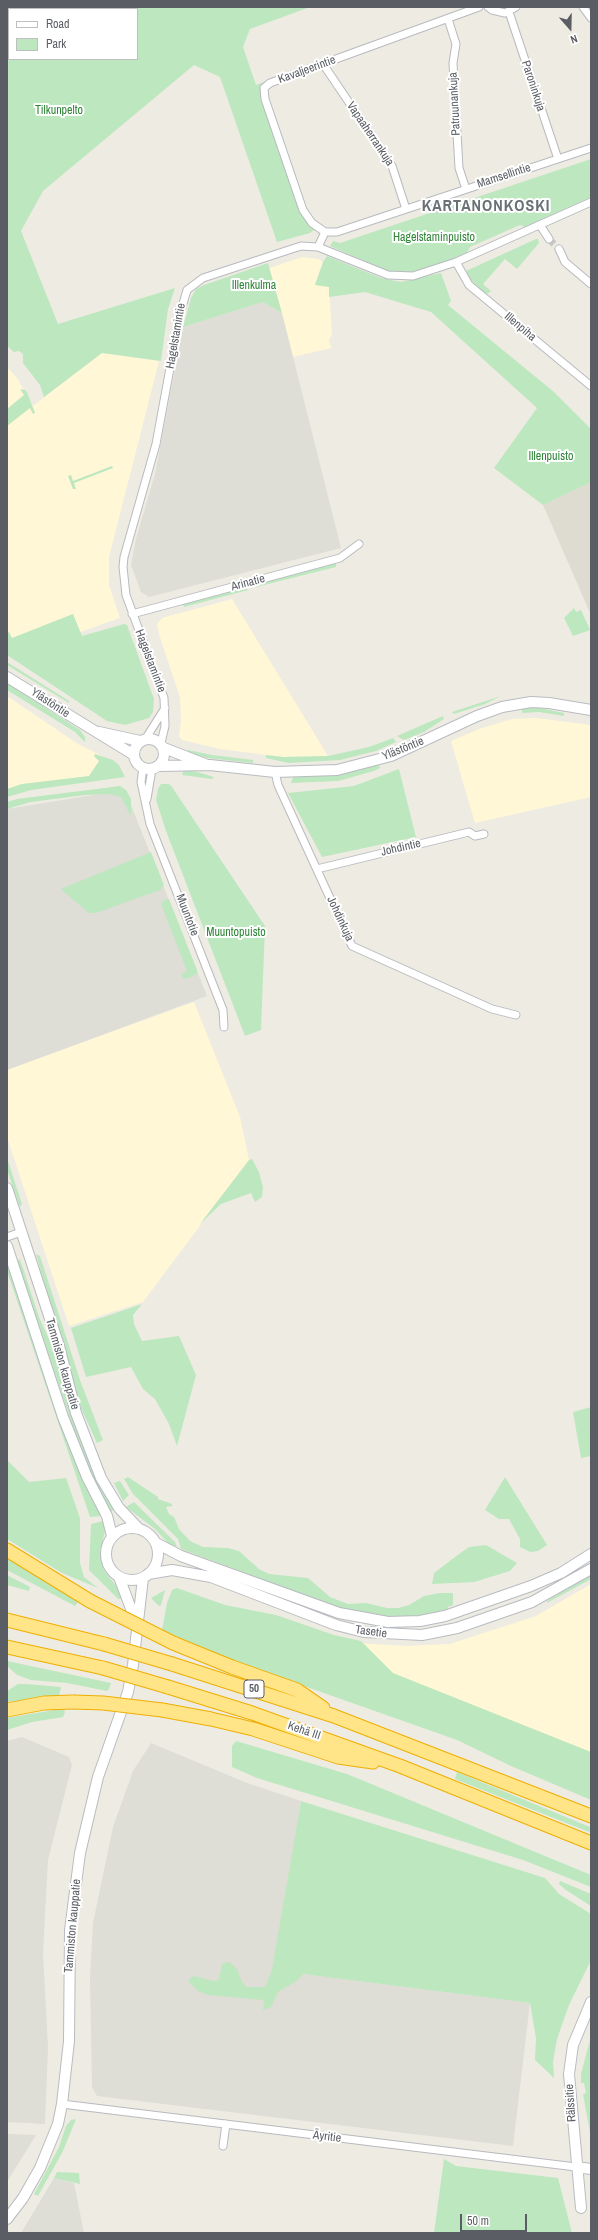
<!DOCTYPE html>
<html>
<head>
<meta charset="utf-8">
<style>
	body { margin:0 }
	#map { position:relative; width:598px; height:2240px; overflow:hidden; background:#eeece2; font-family:"Archivo Narrow",sans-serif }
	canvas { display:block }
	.frame { position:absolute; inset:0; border:8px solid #5a5e64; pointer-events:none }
	.legend { position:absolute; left:8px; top:8px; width:130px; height:52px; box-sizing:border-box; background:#fff; border:1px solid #bdbfc1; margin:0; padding:5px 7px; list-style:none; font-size:12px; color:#5a5e64 }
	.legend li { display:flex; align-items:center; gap:8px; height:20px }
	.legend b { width:20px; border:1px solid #bdbfc1 }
	.north { position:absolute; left:550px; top:8px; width:40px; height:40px; -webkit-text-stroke:3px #fff; paint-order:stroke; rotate:160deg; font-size:11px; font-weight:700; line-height:16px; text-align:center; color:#5a5e64 }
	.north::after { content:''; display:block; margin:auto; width:14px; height:18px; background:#5a5e64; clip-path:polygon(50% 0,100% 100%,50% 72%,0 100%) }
	.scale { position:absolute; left:460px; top:2214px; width:67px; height:18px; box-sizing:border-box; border:2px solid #5a5e64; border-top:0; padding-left:5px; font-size:12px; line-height:14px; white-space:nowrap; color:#5a5e64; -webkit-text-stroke:3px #fff; paint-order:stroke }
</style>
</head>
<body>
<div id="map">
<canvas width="598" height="2240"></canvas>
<div class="frame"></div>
<ul class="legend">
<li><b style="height:5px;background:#fff"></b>Road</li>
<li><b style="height:11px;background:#bde7bf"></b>Park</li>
</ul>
<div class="north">N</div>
<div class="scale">50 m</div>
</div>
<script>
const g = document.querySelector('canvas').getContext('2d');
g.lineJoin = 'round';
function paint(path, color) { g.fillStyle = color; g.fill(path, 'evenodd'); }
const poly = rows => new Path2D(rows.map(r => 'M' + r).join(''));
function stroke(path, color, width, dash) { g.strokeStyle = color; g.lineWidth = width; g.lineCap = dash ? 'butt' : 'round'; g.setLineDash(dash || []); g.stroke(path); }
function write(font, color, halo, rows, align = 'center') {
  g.font = font + ' "Archivo Narrow",sans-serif'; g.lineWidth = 4; g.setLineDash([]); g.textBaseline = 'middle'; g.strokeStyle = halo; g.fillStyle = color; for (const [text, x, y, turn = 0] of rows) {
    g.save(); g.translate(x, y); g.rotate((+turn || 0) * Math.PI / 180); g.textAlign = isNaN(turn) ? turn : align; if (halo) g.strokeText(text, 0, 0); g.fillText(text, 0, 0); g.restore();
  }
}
paint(poly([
	[302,257,319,259,323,262,315,285,329,287,332,334,329,340,331,348,293,357,269,268],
	[102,353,159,361,109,557,109,585,120,618,80,632,73,615,7,643,7,367,17,378,33,406],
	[232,599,328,756,283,757,220,749,182,740,179,736,181,721,180,697,159,634,157,624,162,618],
	[7,696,78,744,114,762,118,772,7,789],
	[536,718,591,725,591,797,475,823,451,741,479,729,512,719],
	[194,1002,240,1117,249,1160,143,1302,69,1326,7,1137,7,1070],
	[591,1584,591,1753,372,1667,357,1643,406,1646,450,1644,536,1616]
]), '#fff7d6');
paint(poly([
	[263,302,282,313,341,548,149,597,141,592,131,565,136,539,155,474,183,327],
	[112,792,129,800,207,996,7,1070,7,809],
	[22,1737,69,1757,72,1765,48,1860,43,1953,48,2047,45,2124,7,2122,7,1741],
	[151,1743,247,1783,301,1801,273,1970,530,2003,513,2146,97,2096,92,2087,90,1978,93,1923,113,1827,133,1771],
	[7,2134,36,2135,7,2182],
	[54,2178,74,2183,84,2233,21,2233]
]), '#deddd6');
paint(poly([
	[591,482,591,615,543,505]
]), '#dedbd1');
paint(poly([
	[9,7,310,7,250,29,243,47,256,85,266,81,261,88,260,93,301,211,314,230,310,233,277,242,220,77,194,65,43,191,21,231,58,324,175,288,168,309,161,361,102,353,44,397,40,385,23,363,23,354,19,351,14,352,7,346,7,8],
	[9,9,137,9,137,59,9,59],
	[591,159,591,197,525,227,520,225,470,247,467,253,443,263,412,272,391,272,330,246,333,241,340,243],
	[536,239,538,239,539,243,517,269,505,259,483,284,491,291,489,293,485,294,468,277,466,271],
	[327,256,381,278,401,282,441,273,451,301,448,305,554,392,591,429,591,482,543,505,494,468,537,408,431,312,365,292,329,297,329,287,315,285,323,262],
	[268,263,282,313,263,302,183,327,191,298,196,289,204,285],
	[20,389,25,390,27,392,35,413,33,414,30,408,7,426,7,409,24,395],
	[112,466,113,468,74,483,76,489,73,489,68,476,71,475,73,481],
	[336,563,336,567,256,587,257,584],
	[246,587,248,590,184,607,183,604],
	[574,608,576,612,581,610,590,630,573,636,564,618],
	[73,614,82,636,124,624,127,625,154,699,153,712,149,718,125,725,107,721,7,655,7,633,9,632,12,638],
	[7,662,69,701,69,703,7,665],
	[7,683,80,730,85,737,85,742,75,732,7,690],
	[501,696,485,704,454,714,452,712],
	[522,708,540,708,564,713,564,716,539,712,522,713],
	[443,716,444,719,424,732,404,740,397,736],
	[393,738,396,742,376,751,340,760,289,763,266,758,266,755,283,757,328,756,369,747],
	[188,750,212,755,253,760,253,763,207,758,188,752],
	[95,754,113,760,119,765,125,777,31,790,7,797,7,789,22,784,89,776,99,761,94,756],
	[379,765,380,768,374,771,338,781,291,783,293,777,332,775],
	[399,769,416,837,322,857,288,793,354,786],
	[184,770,197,772,214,777,212,779,182,775],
	[161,784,169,784,172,787,265,926,261,1030,245,1036,166,831,156,800,158,789],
	[120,786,126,790,131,799,131,816,121,797,109,794,85,795,31,802,7,809,7,802,17,799],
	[151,852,164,885,160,890,96,913,89,913,61,889],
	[169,899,197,970,197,974,188,978,184,979,182,976,182,974,187,971,161,904,164,900],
	[7,1158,22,1204,20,1207,7,1170],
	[252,1159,259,1172,263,1187,262,1197,255,1202,251,1193,221,1204,200,1224,249,1160],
	[36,1254,40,1256,80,1380,103,1440,97,1443,81,1408],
	[20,1259,39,1317,54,1350,79,1436,97,1481,114,1509,111,1512,98,1491,78,1442,17,1261],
	[8,1263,87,1487,101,1516,90,1517,7,1271],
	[142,1304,133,1315,134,1324,142,1341,179,1336,196,1375,177,1446,169,1424,155,1399,143,1389,131,1367,86,1377,71,1328],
	[591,1407,591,1456,581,1458,573,1412],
	[7,1460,29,1482,66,1478,80,1518,80,1563,84,1577,98,1588,62,1573,7,1539],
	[128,1477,158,1497,158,1499,172,1504,172,1506,166,1507,169,1514,174,1517,179,1529,190,1541,203,1547,228,1548,239,1551,259,1569,269,1574,308,1578,330,1597,348,1604,366,1603,387,1608,398,1608,409,1605,424,1596,440,1593,453,1593,453,1605,448,1607,448,1609,430,1614,399,1617,376,1616,343,1609,181,1549,178,1539,133,1494,124,1479],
	[505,1477,547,1545,538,1551,530,1552,520,1547,520,1539,509,1519,499,1519,485,1510],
	[120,1481,129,1495,123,1501,114,1483],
	[134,1502,175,1542,177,1547,168,1543,155,1529,126,1507],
	[103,1521,105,1531,100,1552,102,1564,105,1572,125,1597,122,1599,118,1599,89,1570,91,1524],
	[486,1545,517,1563,510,1571,474,1582,432,1584,434,1573,459,1554,469,1547],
	[7,1557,78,1602,75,1606,7,1570],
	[7,1575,30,1587,29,1591,7,1585],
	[591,1575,591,1579,547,1603,547,1601],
	[177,1588,225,1605,276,1615,334,1635,361,1641,393,1673,591,1752,591,1800,511,1766,457,1740,236,1662,162,1630,167,1603,172,1590],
	[165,1590,161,1605,159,1606,151,1598],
	[7,1661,111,1683,109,1689,107,1691,67,1683,31,1680,17,1675,7,1666],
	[18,1684,26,1684,61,1687,59,1696,7,1702,7,1691],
	[54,1710,64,1710,65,1712,63,1717,32,1722,7,1730,7,1718],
	[236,1741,347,1774,591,1875,591,1887,523,1860,257,1778,232,1767,232,1746],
	[457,1772,590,1827,591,1830,589,1832,455,1779],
	[301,1801,545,1878,559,1894,591,1914,591,1960,569,2005,557,2039,553,2062,554,2078,535,2060,536,2038,530,2003,303,1974,298,1980,278,1992,271,2007,263,2010,264,2000,208,1995,198,1991,188,1981,194,1976,213,1981,219,1980,222,1964,229,1962,237,1969,242,1982,247,1987,265,1987,272,1970],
	[560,1881,591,1894,591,1906,566,1890,559,1884],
	[591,2036,591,2138,583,2094,586,2093,584,2083,581,2083,581,2074],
	[76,2119,63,2151,38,2196,34,2194,59,2147,66,2126,71,2120],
	[444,2159,456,2166,558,2178,572,2233,434,2233],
	[57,2172,79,2173,80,2184,54,2178]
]), '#bde7bf');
stroke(poly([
	[549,239,559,249]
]), '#c9c8c2', 7, [7, 3.5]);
const street = poly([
	[479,7,270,83,264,88,265,99,303,210,312,223,325,232,337,232,591,148],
	[488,7,492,10,505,13,516,7],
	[583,7,591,18],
	[509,12,558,159],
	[448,19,456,44,453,63,459,168,466,189],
	[323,64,392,166,406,209],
	[540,225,549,239],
	[318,247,325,232],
	[559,249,565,262,591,284],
	[456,262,469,285,591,386],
	[132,614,340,558,359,544],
	[146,738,165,708],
	[161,743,165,726,164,698,126,595,123,567,124,557,156,444,180,314,187,290,203,278,301,246,318,247,388,275,413,276,456,262,591,202],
	[143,768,141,782,150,824,223,1010,224,1027],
	[275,772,278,785,352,946,492,1009,516,1015],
	[147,799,152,769],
	[317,869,469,832,475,836,484,834],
	[7,1237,21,1232],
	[62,2104,576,2167],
	[223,2146,226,2124]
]);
const secondary = poly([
	[7,677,134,755],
	[99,732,140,741],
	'134 754a15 15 0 1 1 30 0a15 15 0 1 1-30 0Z',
	[164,748,205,764],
	[159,766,210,765,275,772,337,770,391,756,477,716,502,707,531,702,549,703,591,710],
	[7,1188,59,1346,76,1413,101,1478,119,1508,139,1529],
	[7,1246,63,1417,87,1477,107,1516,112,1536],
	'106 1554a26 26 0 1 1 52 0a26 26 0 1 1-52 0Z',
	[156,1543,181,1556,339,1613,388,1622,420,1621,445,1616,531,1586,561,1573,591,1554],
	[148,1574,172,1570,211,1577,336,1625,364,1632,422,1635,457,1628,532,1602,591,1569],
	[119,1577,136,1622],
	[576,2167,591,2169],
	[581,2208,569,2074,573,2045,591,2002],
	[7,2219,23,2198,40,2168,58,2124,62,2104,69,2041,70,1930,80,1853,98,1777,128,1692,133,1665,143,1578]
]);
const highway = poly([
	[7,1550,90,1601],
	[7,1620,104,1644],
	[173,1643,232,1667,297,1690,323,1708],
	[7,1647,103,1668],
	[172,1664,334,1716,591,1816],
	[168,1687,252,1713,400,1766,591,1843],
	[7,1710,44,1703,73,1702],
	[162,1710,211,1719,253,1729,338,1757,373,1762]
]);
stroke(street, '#b7babf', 9);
stroke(secondary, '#b8bbc1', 12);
stroke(highway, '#f0ae00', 15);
stroke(street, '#fff', 7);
stroke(secondary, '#fff', 10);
stroke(highway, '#ffe588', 13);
const highwayBridge = poly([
	[90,1601,173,1643],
	[104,1644,172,1664],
	[103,1668,168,1687],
	[73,1702,103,1703,162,1710]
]);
stroke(highwayBridge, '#f0ae00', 15, []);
stroke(highwayBridge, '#ffe588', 13);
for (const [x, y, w] of [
	[254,1689,20]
]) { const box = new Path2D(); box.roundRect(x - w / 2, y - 9, w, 18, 3); g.fillStyle = '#fff'; g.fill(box); stroke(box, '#5a5e64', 1); }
write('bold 11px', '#5a5e64', null, [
	["50",254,1689]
]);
write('12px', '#5a5e64', '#fff', [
	["Kavaljeerintie",307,70,-20],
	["Paroninkuja",533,86,72],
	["Patruunankuja",455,104,-93],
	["Vapaaherrankuja",370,134,56],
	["Mamsellintie",504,176,-18],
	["Illenpiha",520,327,40],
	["Hagelstamintie",176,336,-80],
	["Arinatie",248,583,-15],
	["Hagelstamintie",150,661,69],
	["Ylästöntie",50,703,33],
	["Ylästöntie",403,749,-22],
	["Johdintie",401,848,-13],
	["Muuntotie",187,915,69],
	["Johdinkuja",340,919,65],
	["Tammiston kauppatie",62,1364,74],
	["Tasetie",371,1632,8],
	["Kehä III",304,1731,19],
	["Tammiston kauppatie",73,1926,-85],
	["Rälssitie",571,2103,-94],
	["Äyritie",327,2137,7]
]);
write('12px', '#308538', '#fff', [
	["Tilkunpelto",59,111],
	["Hagelstaminpuisto",434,238],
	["Illenkulma",254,286],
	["Illenpuisto",551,457],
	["Muuntopuisto",236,933]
]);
g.letterSpacing = '1px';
write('bold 16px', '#6b7076', '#fff', [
	["KARTANONKOSKI",486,207]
]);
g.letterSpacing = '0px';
</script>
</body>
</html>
